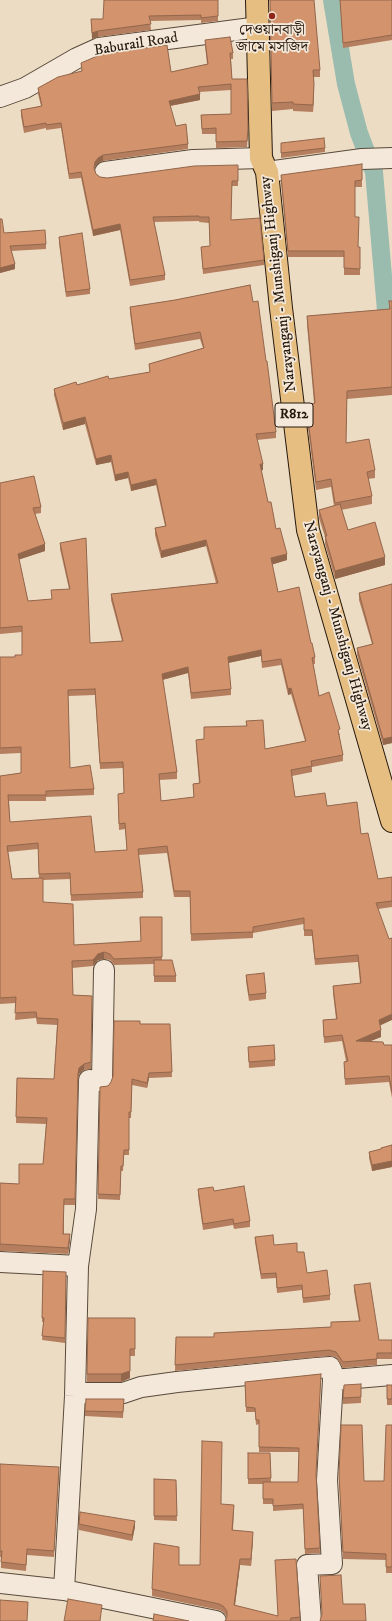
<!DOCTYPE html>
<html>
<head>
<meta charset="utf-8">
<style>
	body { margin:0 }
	canvas { display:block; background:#eddcc4 }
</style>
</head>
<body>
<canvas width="392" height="1621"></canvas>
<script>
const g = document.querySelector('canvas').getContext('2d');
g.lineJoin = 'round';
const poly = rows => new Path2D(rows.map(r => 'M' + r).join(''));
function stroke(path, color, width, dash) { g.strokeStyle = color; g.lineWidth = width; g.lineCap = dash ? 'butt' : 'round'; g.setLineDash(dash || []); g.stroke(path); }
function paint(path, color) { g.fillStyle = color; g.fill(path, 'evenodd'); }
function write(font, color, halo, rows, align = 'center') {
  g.font = font + ' "IM FELL DW Pica","Noto Serif Bengali",serif'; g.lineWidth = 3.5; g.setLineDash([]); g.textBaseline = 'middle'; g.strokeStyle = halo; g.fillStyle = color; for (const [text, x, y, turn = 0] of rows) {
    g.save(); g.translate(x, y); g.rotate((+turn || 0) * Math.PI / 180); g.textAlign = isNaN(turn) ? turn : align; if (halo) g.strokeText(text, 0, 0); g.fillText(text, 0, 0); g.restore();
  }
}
stroke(poly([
	[332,0,346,84,359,133,374,172,392,380]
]), '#9abcaf', 18);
const minor = poly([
	[0,97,25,88,77,58,99,48,259,27],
	[105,172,193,160,261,158],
	[267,172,362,159,392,158],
	[0,1262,78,1266,86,1209,89,1080,102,1081,104,970],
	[75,1393,123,1393,141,1387,177,1382,316,1368,330,1367,332,1371,333,1380],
	[0,1583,64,1590,216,1621],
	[64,1590,75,1396,78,1266],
	[311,1621,307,1565,332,1564,327,1480,333,1380,392,1375]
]);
const primary = poly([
	[257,0,261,158,267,172,281,308,308,530,392,821]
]);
stroke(minor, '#584a3b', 22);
stroke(primary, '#26190d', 24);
stroke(minor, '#f3e8d9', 20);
stroke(primary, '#e6be82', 22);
paint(poly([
	[218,0,218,21,201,23,201,20,150,21,151,30,98,37,92,39,91,19,103,19],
	[270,0,320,70,320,77,314,77,314,91,313,112,293,111,293,109,272,111],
	[340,0,392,0,392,40,343,48],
	[205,40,233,53,233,59,231,59,232,79,248,134,247,147,216,148,216,134,202,134,201,115,231,114,231,90,199,92,200,100,170,106,176,126,188,144,188,149,103,161,98,163,95,167,94,170,96,174,100,177,107,178,238,165,238,186,232,186,231,220,264,260,264,265,203,274,201,247,210,246,209,223,199,222,199,221,154,222,165,275,165,280,130,286,120,230,93,236,81,178,69,179,61,128,46,130,46,128,24,133,21,116,21,110,41,106,38,94,38,88,82,72,81,63,171,72,207,64,205,46],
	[281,143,325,148,325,152,281,158],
	[281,175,362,180,362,187,355,187,355,217,358,247,360,247,360,275,344,275,344,257,288,257,281,182],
	[0,219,4,233,46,244,46,249,11,251,15,269,0,273],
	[59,237,90,289,90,294,66,297,59,243],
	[250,285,276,432,276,438,257,440,263,470,261,470,268,502,276,529,287,560,272,564,278,592,311,643,315,657,315,664,313,664,319,696,340,735,339,735,343,755,343,761,312,767,312,772,292,776,295,797,327,806,361,834,378,879,392,877,392,907,378,909,380,1025,381,1037,370,1041,384,1045,392,1045,392,1098,389,1082,345,1085,344,1062,346,1061,342,1041,324,1043,323,1020,336,1019,333,993,333,986,360,983,358,962,315,965,312,936,304,936,304,924,253,933,253,938,191,941,190,897,174,897,167,853,138,855,143,892,143,898,71,901,70,879,43,880,43,902,74,945,141,941,140,917,162,917,162,960,176,976,176,982,154,982,154,964,114,965,110,960,104,959,98,960,93,966,72,968,73,995,92,996,91,1069,84,1070,79,1074,78,1080,75,1205,64,1205,64,1234,70,1240,68,1254,0,1251,0,1183,19,1184,43,1164,46,1124,16,1123,17,1078,54,1079,57,1025,37,1024,36,1018,15,1020,16,1003,0,1004,0,776,21,773,21,753,0,754,0,657,15,657,22,655,22,632,0,634,0,483,41,507,41,513,35,514,45,551,19,559,28,601,52,599,69,589,60,549,60,543,90,643,122,641,111,600,111,594,216,583,206,546,161,558,155,535,155,528,165,526,156,485,131,491,128,478,115,481,111,462,96,465,85,424,63,430,54,395,54,389,150,372,149,364,203,348,200,339,135,350,130,313,130,307,175,300],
	[261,656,262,668,281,665,288,695,291,694,305,741,265,749,246,721,246,726,204,739,196,740,196,746,199,783,193,784,194,797,161,801,159,780,177,779,177,772,162,680,188,673,191,699,231,695,231,689,228,663],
	[95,695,100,769,123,768,124,793,118,794,119,830,125,829,127,850,95,852,10,822,9,801,46,801,46,797,94,795,94,789,70,768,68,696],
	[38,849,39,878,12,879,8,852],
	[389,301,392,301,392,395,347,399,346,443,375,470,375,478,368,479,372,496,372,504,341,510,348,530,385,565,335,579,325,544,325,537,319,518,319,510,334,506,331,487,316,490,306,413,306,405,314,403,307,324,307,316,389,309],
	[392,584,392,743,383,745,357,655,357,648,372,644,359,600,359,593],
	[246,975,266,993,266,999,249,1001,246,981],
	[170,1024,172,1077,149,1078,147,1088,132,1085,131,1118,129,1118,129,1155,124,1155,123,1171,121,1171,120,1200,98,1199,100,1087,108,1086],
	[248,1047,275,1060,275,1066,249,1068],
	[392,1145,392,1167,372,1171,369,1158,369,1152,381,1150,381,1148],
	[198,1189,214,1191,250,1221,250,1227,234,1229,233,1225,203,1230,198,1195],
	[255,1237,274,1245,297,1252,307,1273,330,1295,330,1300,303,1303,302,1290,277,1293,276,1278,261,1279,255,1242],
	[43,1271,66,1272,65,1343,42,1340,44,1322,42,1322],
	[354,1285,379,1340,392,1340,392,1359,377,1359,377,1365,343,1368,336,1357,329,1356,175,1371,176,1337,214,1337,214,1333,331,1327,359,1321,354,1291],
	[88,1318,135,1318,135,1356,130,1356,130,1378,121,1382,87,1382],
	[321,1374,316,1477,320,1553,305,1554,303,1509,273,1511,273,1504,263,1504,263,1484,248,1484,248,1453,270,1453,271,1482,298,1482,299,1452,259,1452,259,1424,256,1425,255,1412,246,1412,245,1382],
	[361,1384,361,1403,343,1404,343,1398],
	[387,1385,392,1385,392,1405,387,1405],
	[124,1399,123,1418,85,1416,85,1411],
	[392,1425,392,1573,386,1573,386,1560,343,1559,339,1474,364,1481,384,1481],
	[0,1464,59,1473,54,1557,27,1555,26,1571,1,1568,1,1557,0,1557],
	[154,1479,176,1480,177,1521,154,1520],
	[221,1504,234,1511,233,1530,253,1538,251,1566,240,1565,235,1606,278,1616,300,1617,300,1621,225,1621,227,1617,223,1612,219,1610,152,1596,152,1589,179,1565,200,1565],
	[79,1524,135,1527,132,1541,79,1530]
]), '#b57e5e');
paint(poly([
	[98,31,98,37,92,39,92,33],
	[314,84,314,91,313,112,313,105],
	[200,94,200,100,169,106,169,101],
	[103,155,103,161,98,163,95,167,94,174,95,162,98,158],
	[120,224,120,230,93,236,93,230],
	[15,264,15,269,0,273,0,268],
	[85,417,85,424,63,430,63,423],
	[111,455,111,462,96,465,96,459],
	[260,464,263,464,263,470,260,471],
	[128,472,128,478,115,481,115,475],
	[156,479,156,485,131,491,131,485],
	[206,540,206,546,161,558,161,551],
	[45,544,45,551,18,560,18,554],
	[287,554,287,560,271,565,271,558],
	[385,557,385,565,335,579,335,571],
	[261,650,261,656,228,663,228,657],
	[188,667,188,673,162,680,162,674],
	[291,688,291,694,288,695,288,689],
	[392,737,392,743,383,745,383,739],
	[104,952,104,959,98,960,93,966,93,960,98,954],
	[392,1014,392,1020,379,1026,379,1020],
	[381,1030,381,1037,356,1047,356,1041],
	[84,1064,84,1070,79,1074,78,1080,75,1205,78,1074,79,1068],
	[149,1073,149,1078,147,1088,147,1083],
	[392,1161,392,1167,372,1171,372,1165],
	[70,1234,70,1240,68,1254,68,1248],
	[130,1371,130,1378,121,1382,121,1374],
	[135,1521,135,1527,132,1541,132,1535],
	[253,1532,253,1538,251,1566,251,1559],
	[240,1559,240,1565,234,1612,234,1605]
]), '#93674c');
const building = poly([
	[104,0,218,0,218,16,201,18,201,15,149,16,151,24,98,31,92,33,91,19,103,19,104,0],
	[270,0,314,0,320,70,313,70,314,84,313,105,293,104,293,102,272,103,270,0],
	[340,0,392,0,392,35,343,43,340,0],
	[230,37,233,53,230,53,232,79,247,79,248,128,247,141,216,142,216,128,202,129,201,115,231,114,231,84,198,87,200,94,169,101,176,126,186,124,188,144,103,155,98,158,95,162,94,168,96,174,100,177,107,178,194,166,238,165,238,181,232,181,231,220,260,218,264,260,203,269,201,247,210,246,209,217,199,217,199,216,153,217,165,275,130,280,120,224,93,230,81,172,69,174,61,123,46,125,46,123,24,127,21,110,42,106,38,88,58,77,82,71,81,63,102,54,167,45,171,72,208,64,205,40,230,37],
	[324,138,325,148,281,153,281,143,324,138],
	[362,164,362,180,355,181,355,217,359,217,358,247,360,247,360,269,344,268,344,251,288,251,281,175,362,164],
	[0,219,2,219,4,233,45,230,46,244,10,246,15,264,0,268,0,219],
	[82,233,90,289,66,292,59,237,82,233],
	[250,285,253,302,258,301,266,361,267,361,276,432,256,434,263,464,260,464,268,502,271,502,276,529,280,528,287,554,271,558,278,592,299,587,311,643,312,643,315,657,312,658,319,696,329,692,340,729,338,730,343,755,311,761,312,766,291,770,295,797,325,793,327,806,357,802,361,834,368,833,378,879,392,877,392,901,376,903,389,939,392,938,392,1014,379,1020,381,1030,356,1041,383,1042,384,1045,392,1045,392,1092,389,1076,345,1079,344,1062,348,1061,342,1035,324,1037,323,1020,337,1019,333,986,361,983,358,955,315,959,312,930,304,930,304,918,253,927,253,932,191,934,190,891,174,891,167,846,138,849,143,892,71,895,70,873,39,874,38,843,7,846,12,879,43,878,43,902,73,904,74,945,141,941,140,917,162,917,162,957,114,959,110,954,104,952,98,954,93,960,72,961,73,995,92,996,91,1062,84,1064,79,1068,78,1074,75,1199,64,1199,63,1234,70,1234,68,1248,0,1244,0,1183,19,1184,19,1164,43,1164,47,1118,16,1117,17,1078,54,1079,58,1019,37,1018,36,1012,15,1013,16,997,0,998,0,776,21,773,21,747,0,748,0,657,15,657,15,655,22,655,22,626,0,628,0,483,34,476,41,507,33,508,45,544,18,554,28,601,52,599,51,590,70,589,60,543,86,538,90,643,123,641,111,594,218,583,206,540,161,551,155,528,166,526,156,479,131,485,128,472,115,475,111,455,96,459,85,417,63,423,54,389,76,382,77,385,108,376,109,379,150,372,149,364,204,348,200,332,135,344,130,307,175,300,250,285],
	[261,650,262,662,281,659,288,689,291,688,306,741,265,749,263,720,246,721,247,726,204,727,204,739,196,740,200,783,193,784,194,797,161,801,159,774,177,772,162,674,188,667,191,693,231,689,228,657,261,650],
	[95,689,100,763,123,762,124,793,118,794,119,824,125,823,127,850,95,852,91,816,10,822,8,795,46,795,46,791,94,789,90,765,70,768,68,690,95,689],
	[389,301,392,301,392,387,347,391,346,443,369,439,375,470,367,472,372,496,335,503,331,479,316,482,306,405,315,403,307,316,390,309,389,301],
	[340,504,348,530,375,522,385,557,335,571,325,536,327,536,319,510,340,504],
	[392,584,392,737,383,739,357,648,373,644,359,593,392,584],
	[154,960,172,960,176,976,154,976,154,960],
	[264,973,266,993,249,995,246,975,264,973],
	[114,1021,140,1021,140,1024,170,1024,172,1072,149,1073,147,1083,132,1079,131,1112,129,1112,129,1150,124,1150,123,1166,121,1166,120,1195,98,1194,100,1087,108,1086,111,1082,113,1076,114,1021],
	[274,1045,275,1060,249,1062,248,1047,274,1045],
	[392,1145,392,1161,372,1165,369,1152,381,1149,381,1148,392,1145],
	[244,1186,250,1221,234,1224,233,1219,203,1224,198,1189,213,1187,214,1191,244,1186],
	[273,1235,274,1245,297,1243,297,1252,304,1252,307,1273,327,1270,330,1295,303,1298,302,1285,277,1288,276,1273,261,1274,255,1237,273,1235],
	[43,1271,66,1272,65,1338,42,1336,44,1318,42,1318,43,1271],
	[370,1283,379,1340,392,1340,392,1353,377,1353,377,1359,343,1362,336,1352,329,1350,175,1365,176,1337,214,1337,214,1333,331,1327,331,1322,360,1321,354,1285,370,1283],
	[88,1318,135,1318,135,1349,130,1349,130,1371,121,1374,87,1374,88,1318],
	[321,1374,316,1474,320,1548,305,1549,303,1504,273,1506,273,1499,263,1499,263,1482,298,1482,299,1448,259,1447,259,1420,256,1420,255,1408,246,1407,245,1382,321,1374],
	[361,1384,361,1397,343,1398,344,1385,361,1384],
	[387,1385,392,1385,392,1399,387,1399,387,1385],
	[86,1399,124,1399,123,1412,85,1411,86,1399],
	[341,1425,362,1425,364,1481,384,1481,386,1425,392,1425,392,1567,386,1567,386,1554,343,1552,339,1474,341,1425],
	[202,1441,222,1442,221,1504,234,1505,232,1530,253,1532,251,1559,240,1559,234,1605,278,1616,275,1560,296,1559,300,1617,291,1618,290,1621,225,1621,227,1617,227,1611,223,1606,219,1604,152,1589,154,1543,179,1547,179,1565,200,1565,202,1441],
	[248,1453,270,1453,271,1478,248,1479,248,1453],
	[0,1464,59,1467,54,1551,27,1549,26,1565,1,1562,2,1551,0,1551,0,1464],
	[154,1479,176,1480,177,1516,154,1516,154,1479],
	[80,1512,135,1521,132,1535,79,1524,80,1512],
	[341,1575,343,1604,365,1604,366,1621,320,1621,322,1614,320,1576,341,1575],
	[68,1599,102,1605,100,1621,64,1621,68,1599],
	[0,1600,28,1602,27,1621,0,1621,0,1600],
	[154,1614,189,1621,153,1621,154,1614]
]);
paint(building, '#d2936d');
stroke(building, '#93674c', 1);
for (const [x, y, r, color] of [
	[272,16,4,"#8f2418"]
]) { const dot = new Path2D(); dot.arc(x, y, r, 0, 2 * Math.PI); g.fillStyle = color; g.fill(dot); stroke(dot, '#f3e8d9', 1.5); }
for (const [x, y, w] of [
	[294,415,38]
]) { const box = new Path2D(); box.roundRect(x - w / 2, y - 12, w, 24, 3); g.fillStyle = '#f3e8d9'; g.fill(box); stroke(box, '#26190d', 1); }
write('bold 14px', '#26190d', null, [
	["R812",294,415]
]);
write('15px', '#26190d', '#f3e8d9', [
	["দেওয়ানবাড়ী",272,31],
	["জামে মসজিদ",272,48]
]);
write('15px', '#26190d', '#f3e8d9', [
	["Baburail Road",136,45,-9],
	["Narayanganj - Munshiganj Highway",279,284,-97],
	["Narayanganj - Munshiganj Highway",337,626,74]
]);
</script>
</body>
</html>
